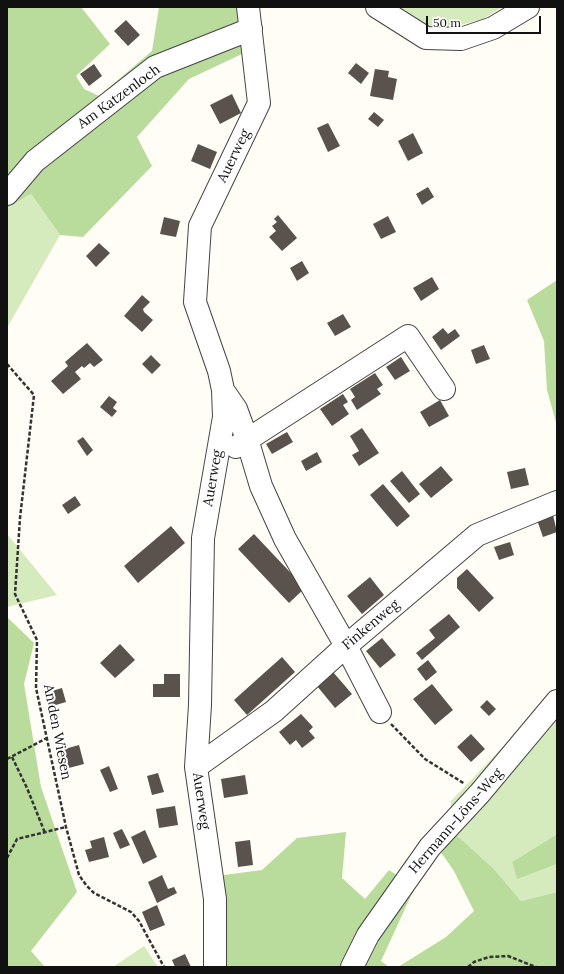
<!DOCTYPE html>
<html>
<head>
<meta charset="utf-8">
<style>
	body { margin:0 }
	#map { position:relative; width:564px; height:974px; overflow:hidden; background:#fffdf5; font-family:Lora,serif }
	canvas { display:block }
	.frame { position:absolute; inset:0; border:8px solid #111; pointer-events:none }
	.scale { position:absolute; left:426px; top:16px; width:115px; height:18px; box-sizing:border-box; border:2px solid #111; border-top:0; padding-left:5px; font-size:12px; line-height:14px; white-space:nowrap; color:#111; -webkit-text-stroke:3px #fff; paint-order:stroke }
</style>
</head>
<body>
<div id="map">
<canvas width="564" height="974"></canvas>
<div class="frame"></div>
<div class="scale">50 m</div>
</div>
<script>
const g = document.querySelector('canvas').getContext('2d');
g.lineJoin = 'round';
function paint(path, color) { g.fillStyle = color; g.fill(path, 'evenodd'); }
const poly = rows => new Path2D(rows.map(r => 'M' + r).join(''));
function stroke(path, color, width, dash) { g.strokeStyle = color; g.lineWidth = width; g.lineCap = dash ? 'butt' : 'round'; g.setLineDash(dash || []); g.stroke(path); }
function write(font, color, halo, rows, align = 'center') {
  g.font = font + ' Lora,serif'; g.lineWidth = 4; g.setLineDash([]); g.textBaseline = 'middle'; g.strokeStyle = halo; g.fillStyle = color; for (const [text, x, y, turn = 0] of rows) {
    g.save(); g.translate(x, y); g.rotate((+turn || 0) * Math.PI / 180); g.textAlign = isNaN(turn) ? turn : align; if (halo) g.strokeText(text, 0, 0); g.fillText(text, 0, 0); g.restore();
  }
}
paint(poly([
	[393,7,502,7,483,19,442,30,419,23],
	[31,194,60,235,7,328,7,208],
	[7,534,57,595,7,607],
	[546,702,557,710,557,834,512,862,517,878,557,864,557,892,521,901,494,869,450,829,451,801],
	[144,946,158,967,113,967]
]), '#d5ebbd');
paint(poly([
	[7,7,81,7,110,44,76,76,84,89,99,96,152,51,159,7,238,7,244,53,189,79,137,137,152,166,83,237,60,235,31,194,7,208],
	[557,280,557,426,547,390,544,341,527,300],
	[7,617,34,643,24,684,41,787,77,892,31,951,45,967,7,967],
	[450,829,494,869,521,901,557,892,557,967,398,967,446,937,474,911,454,871,438,848],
	[346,832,342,878,365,899,389,870,415,887,381,961,389,967,225,967,224,875,262,870,297,838],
	[557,834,557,864,517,879,512,862]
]), '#b9dc9c');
paint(poly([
	[126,20,140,35,128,46,114,31],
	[356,63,369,73,361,84,348,73],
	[94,64,102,76,89,86,80,74],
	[375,69,389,71,388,77,397,79,393,100,370,96],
	[232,94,241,113,220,124,210,105],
	[374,112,384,120,378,127,368,119],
	[328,123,340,146,328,152,317,128],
	[413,133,423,153,408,161,398,141],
	[198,144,217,152,210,169,191,161],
	[428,187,434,197,422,205,416,194],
	[278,215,297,238,282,251,269,237,276,231,272,226,277,222,274,219],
	[388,216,396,232,381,239,373,224],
	[164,217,180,221,176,237,160,234],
	[99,243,110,253,96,267,86,256],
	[302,261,309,273,297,281,290,268],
	[432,277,439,289,421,301,413,288],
	[142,295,150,302,143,309,144,312,153,320,142,332,124,316],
	[343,314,351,327,335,336,327,323],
	[443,328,448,334,455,329,460,336,441,350,432,337],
	[87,343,103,360,94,367,90,363,84,368,82,366,75,372,81,379,63,394,51,381,68,366,65,362],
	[484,345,490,359,476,364,471,350],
	[151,355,161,365,152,374,142,364],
	[401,357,410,371,395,380,386,367],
	[375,373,383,385,377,389,381,394,357,410,351,400,355,397,350,389],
	[343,394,348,402,343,405,349,414,332,426,320,409],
	[109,396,117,402,113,408,117,411,112,417,100,407],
	[440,400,449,416,429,427,420,412],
	[362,428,379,453,359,466,352,455,359,451,350,436],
	[287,432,293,442,272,454,266,444],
	[83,437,93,450,87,456,77,441],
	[317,452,322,462,306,471,301,461],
	[441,466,453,480,431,498,419,484],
	[525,468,529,485,511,489,507,472],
	[402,471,420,494,409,503,390,481],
	[383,484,410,516,397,527,370,495],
	[75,496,81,505,68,514,62,505],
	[553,515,557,532,543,537,537,520],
	[171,526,185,543,138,583,124,566],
	[254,534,305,588,289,603,238,549],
	[510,542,514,555,499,560,494,547],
	[467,569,494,598,479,612,457,588,457,578],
	[370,577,384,595,362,614,347,596],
	[449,614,460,627,422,660,416,653,435,638,429,630],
	[382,638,396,655,380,668,366,651],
	[120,644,135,660,115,678,100,663],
	[282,657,295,672,247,715,234,700],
	[428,660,437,672,426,681,417,669],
	[333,672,352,694,335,708,317,686],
	[164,674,180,674,180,697,153,697,153,684,164,684],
	[432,684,453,710,435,725,413,699],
	[62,688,66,702,49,707,45,693],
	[487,700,496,709,489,716,480,707],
	[301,714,313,727,309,731,315,738,302,748,296,740,290,745,279,732],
	[471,734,485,749,471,762,457,747],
	[79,745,84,764,65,769,61,750],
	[109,766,118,789,110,792,100,770],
	[158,773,164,792,152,795,147,776],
	[245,775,248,794,224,798,221,779],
	[175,806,178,825,159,828,156,809],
	[122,829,130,845,120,849,113,833],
	[145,830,157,857,143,864,131,837],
	[104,837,109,857,89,862,85,850,92,848,90,841],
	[250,840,253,865,238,867,235,842],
	[162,875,168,889,174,887,177,893,157,903,148,882],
	[157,905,165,925,150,931,142,912],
	[185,954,191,967,175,967,172,960]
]), '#5a524d');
const minor = poly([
	[377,7,426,38,461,39,493,28,528,7],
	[7,194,35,161,155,67,251,29],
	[225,393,236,409,247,439,261,486,285,539,346,646,380,712],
	[236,447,408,336,444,389],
	[196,767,274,711,346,646,477,535,557,502],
	[215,967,215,899,196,767,200,705,203,538,224,417,223,390,219,371,195,302,200,226,259,103,248,7],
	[352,967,368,935,430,847,480,793,557,701]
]);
stroke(minor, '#444', 24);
stroke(poly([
	[7,364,34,395,20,518,15,594,37,640,36,688,66,827,79,875,86,885,94,893,131,912,139,921,164,967],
	[391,724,425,759,465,784],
	[12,757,27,788,45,833],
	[7,759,47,738],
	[7,858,17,839,66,827],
	[468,967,474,962,489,957,508,956,536,967]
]), '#333', 2.5, [4, 2]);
stroke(minor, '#fff', 22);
write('14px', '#111', '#fff', [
	["Am Katzenloch",119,97,-36],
	["Auerweg",234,156,-64],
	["Auerweg",213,478,-80],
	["Finkenweg",371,625,-40],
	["An den Wiesen",57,732,79],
	["Auerweg",201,801,82],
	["Hermann-Löns-Weg",456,821,-49]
]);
</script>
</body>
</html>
